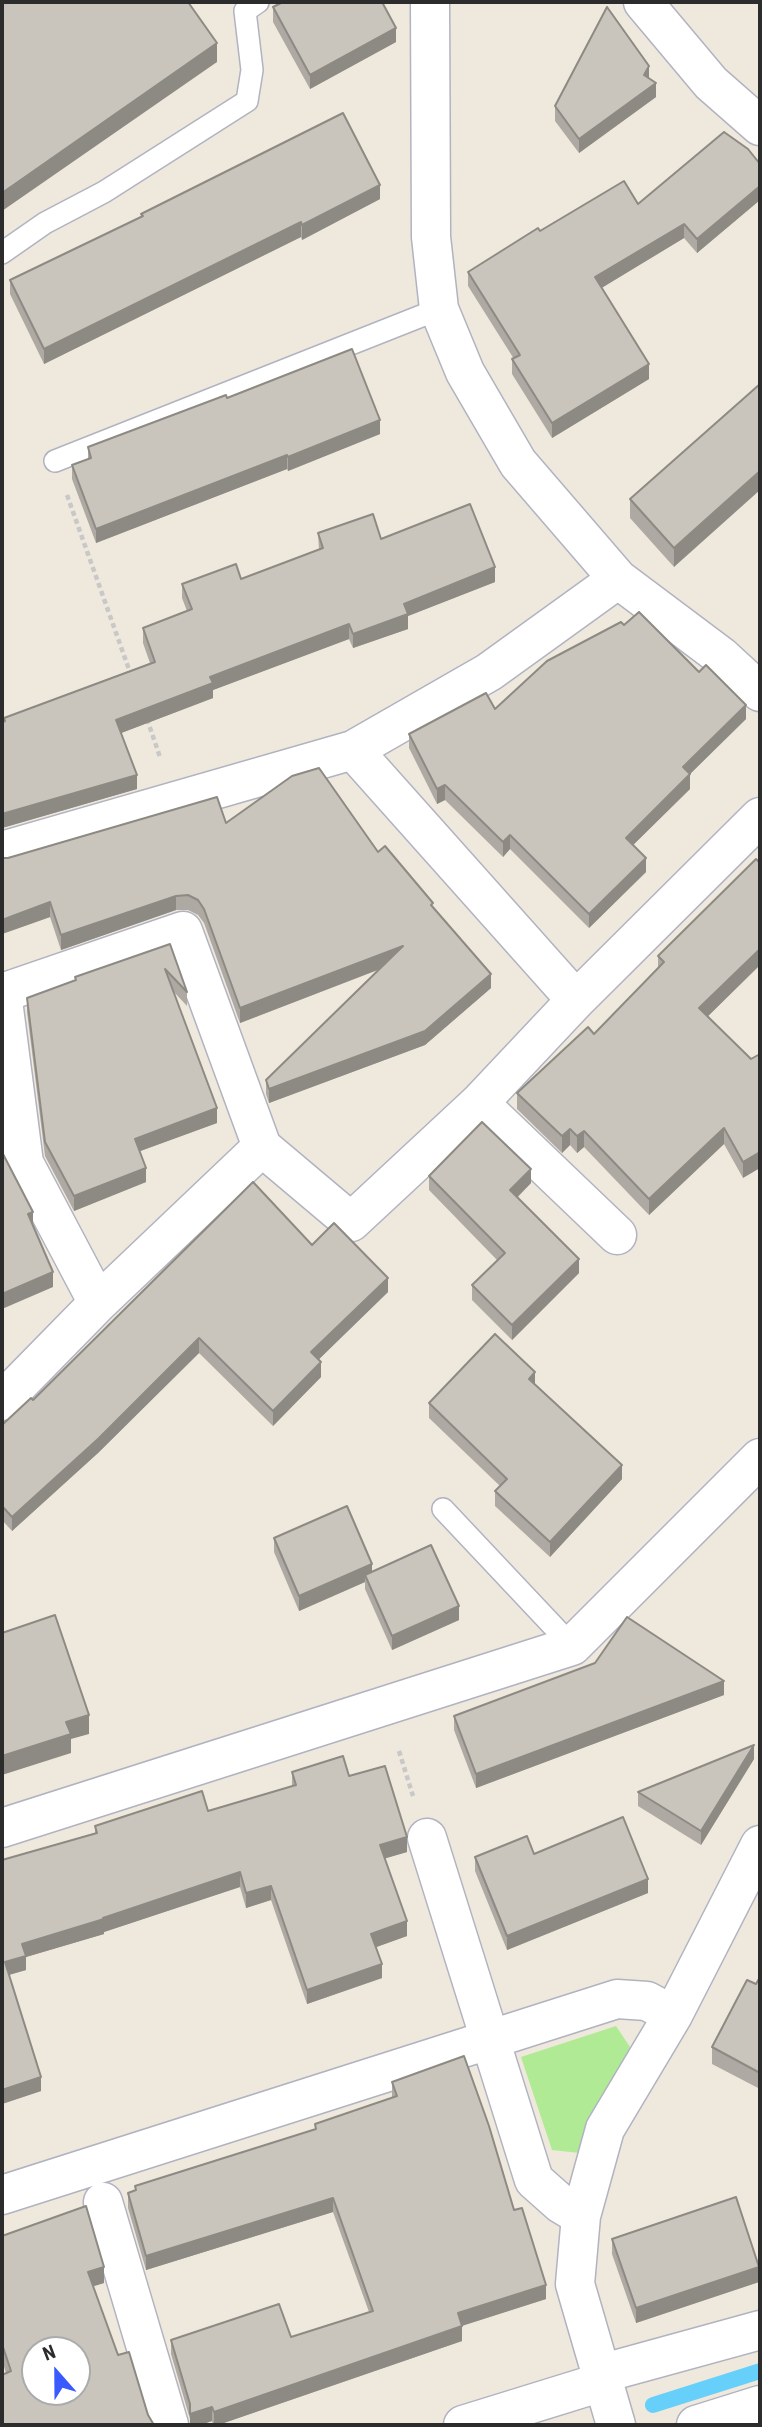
<!DOCTYPE html>
<html>
<head>
<meta charset="utf-8">
<style>
	body { margin:0 }
	#map { position:relative; width:762px; height:2427px; overflow:hidden; background:#efe8dd; font-family:"Roboto Condensed",sans-serif }
	canvas { display:block }
	.frame { position:absolute; inset:0; border:4px solid #2c2c2c; pointer-events:none }
	.north { position:absolute; left:21px; top:2336px; width:70px; height:70px; box-sizing:border-box; background:#fff; border:2px solid #ababab; border-radius:50%; rotate:339deg; font-size:19px; font-weight:700; line-height:28px; text-align:center; color:#2c2c2c }
	.north::after { content:''; display:block; margin:auto; width:24px; height:32px; background:#3a5aff; clip-path:polygon(50% 0,100% 100%,50% 72%,0 100%) }
</style>
</head>
<body>
<div id="map">
<canvas width="762" height="2427"></canvas>
<div class="frame"></div>
<div class="north">N</div>
</div>
<script>
const g = document.querySelector('canvas').getContext('2d');
g.lineJoin = 'round';
function paint(path, color) { g.fillStyle = color; g.fill(path, 'evenodd'); }
const poly = rows => new Path2D(rows.map(r => 'M' + r).join(''));
function stroke(path, color, width, dash) { g.strokeStyle = color; g.lineWidth = width; g.lineCap = dash ? 'butt' : 'round'; g.setLineDash(dash || []); g.stroke(path); }
paint(poly([
	[616,2026,630,2047,580,2153,552,2150,521,2057]
]), '#b0ea95');
stroke(poly([
	[653,2405,760,2371]
]), '#67d0fa', 16);
const lane = poly([
	[2,253,45,223,104,192,247,101,252,70,245,11,258,2],
	[55,461,439,309],
	[443,1509,572,1646]
]);
const street = poly([
	[430,2,431,237,439,309,465,372,518,463,618,579,722,657,760,692],
	[643,2,711,83,760,126],
	[2,851,353,750],
	[576,1000,353,750,489,672,618,579],
	[479,1103,617,1235],
	[98,1303,262,1147],
	[2,1401,98,1303,24,1163,2,993,183,931,262,1147,351,1222,479,1103,576,1000,760,817],
	[2,1828,572,1646,760,1458],
	[427,1838,534,2180,561,2204,581,2216,575,2284,616,2425],
	[2,2195,617,1999,647,2001,673,2015,760,1845],
	[103,2202,169,2425],
	[581,2216,605,2129,673,2015],
	[600,2374,760,2330],
	[463,2425,602,2382],
	[696,2425,760,2405]
]);
stroke(lane, '#b1b3c1', 24);
stroke(street, '#b1b3c1', 41);
stroke(poly([
	[67,495,131,675],
	[147,719,160,757],
	[399,1751,413,1796]
]), '#c8c8c8', 4.5, [5, 3.5]);
stroke(lane, '#fff', 21);
stroke(street, '#fff', 38);
paint(poly([
	[273,7,396,42,310,89,273,22],
	[649,78,656,97,579,153,555,121,555,106],
	[760,164,760,200,697,253,684,238,601,288,649,379,552,438,512,374,512,359,514,359,468,286,468,272,540,231,638,204],
	[380,199,302,240,301,237,44,364,10,294,10,280,141,217,141,214],
	[760,384,674,567,630,518,630,499],
	[227,398,380,434,288,471,287,469,96,543,72,479,72,465,88,459,88,447],
	[318,533,381,539,495,582,408,616,408,629,353,648,349,639,213,690,213,698,121,733,137,789,2,828,2,723,4,722,4,718,150,663,143,643,143,628,187,611,182,598,182,584,241,579,319,550],
	[495,709,746,719,690,774,690,789,633,845,646,872,589,928,510,849,503,857,445,800,437,804,409,748,409,734],
	[226,823,378,852,433,908,491,988,425,1045,269,1103,266,1094,266,1080,378,970,240,1023,204,923,198,915,188,910,176,910,61,950,50,917,2,934,2,858],
	[760,863,760,965,707,1017,751,1059,743,1178,724,1144,649,1215,584,1147,577,1153,570,1145,562,1153,517,1109,517,1093,594,1034,658,968,658,956],
	[170,944,187,992,187,1006,174,992,217,1123,140,1151,146,1182,74,1211,45,1156,27,1012,27,998,75,981,75,977],
	[429,1176,531,1183,518,1197,579,1273,512,1340,472,1300,472,1285,497,1260,429,1190],
	[312,1245,388,1292,318,1360,321,1377,273,1426,199,1353,98,1453,12,1531,2,1520,2,1425,33,1400],
	[535,1384,622,1479,550,1557,495,1506,495,1491,500,1486,429,1418,429,1403],
	[274,1538,372,1571,459,1620,392,1650,365,1589,365,1582,299,1611,274,1552],
	[724,1695,476,1788,454,1730,454,1716],
	[754,1759,701,1845,638,1806,638,1792],
	[292,1772,349,1776,407,1852,385,1858,407,1936,376,1947,382,1978,307,2004,271,1900,246,1908,240,1887,104,1932,104,1934,26,1957,26,1970,9,1975,41,2091,2,2104,2,1860,95,1833,95,1826,208,1811,292,1786],
	[534,1854,648,1893,507,1950,475,1871,475,1857],
	[760,1977,760,2089,712,2064,712,2047,756,1984],
	[392,2082,514,2210,546,2299,462,2326,462,2341,218,2425,213,2425,212,2421,200,2425,190,2425,190,2419,171,2354,171,2340,291,2337,369,2312,333,2212,146,2270,128,2208,128,2193,135,2191,135,2186,315,2129,315,2124,392,2098],
	[2,2236,104,2283,93,2286,118,2355,154,2425,6,2373,2,2360],
	[612,2239,759,2282,636,2323,612,2254]
]), '#aea9a2');
paint(poly([
	[396,28,396,42,310,89,310,75],
	[217,43,217,62,2,211,2,193],
	[649,66,649,81,644,75],
	[656,83,656,97,579,153,579,139],
	[380,185,380,199,302,240,302,225],
	[760,186,760,200,697,253,697,239],
	[301,222,301,237,44,364,44,349],
	[684,224,684,238,595,292,595,277],
	[649,364,649,379,552,438,552,423],
	[380,420,380,434,288,471,288,457],
	[287,455,287,469,96,543,96,529],
	[760,471,760,490,674,567,674,548],
	[495,567,495,582,408,616,408,629,353,648,353,634,404,604],
	[349,624,349,639,213,690,213,698,116,735,116,720,210,677],
	[746,705,746,719,690,774,690,789,626,852,626,838,683,767],
	[137,775,137,789,2,828,2,814],
	[445,785,445,800,437,804,437,789],
	[510,835,510,849,503,857,503,842],
	[646,858,646,872,589,928,589,914],
	[176,896,176,910,61,950,61,935],
	[50,902,50,917,2,934,2,920],
	[403,946,403,960,240,1023,240,1008],
	[760,949,760,965,699,1025,699,1008],
	[491,974,491,988,425,1045,269,1103,269,1089],
	[217,1108,217,1123,135,1153,135,1139],
	[724,1128,724,1144,649,1215,649,1199],
	[570,1129,570,1145,562,1153,562,1136],
	[584,1131,584,1147,577,1153,577,1136],
	[760,1152,760,1168,743,1178,743,1162],
	[146,1168,146,1182,74,1211,74,1196],
	[531,1169,531,1183,510,1204,510,1190],
	[33,1212,33,1227,28,1214],
	[579,1259,579,1273,512,1340,512,1325],
	[53,1272,53,1287,2,1309,2,1294],
	[388,1278,388,1292,311,1367,311,1352],
	[199,1338,199,1353,98,1453,12,1531,12,1517],
	[321,1362,321,1377,273,1426,273,1411],
	[535,1372,535,1387,529,1379],
	[622,1465,622,1479,550,1557,550,1542],
	[372,1564,372,1579,365,1575,365,1582,299,1611,299,1596],
	[459,1606,459,1620,392,1650,392,1636],
	[724,1681,724,1695,476,1788,476,1774],
	[89,1715,89,1734,71,1739,71,1753,2,1775,2,1756,66,1722],
	[754,1745,754,1759,701,1845,701,1831],
	[407,1837,407,1852,380,1860,380,1845],
	[240,1872,240,1887,104,1932,104,1934,26,1957,26,1970,5,1976,5,1962,22,1944],
	[648,1879,648,1893,507,1950,507,1936],
	[271,1886,271,1900,246,1908,246,1893],
	[407,1921,407,1936,371,1949,371,1934],
	[382,1964,382,1978,307,2004,307,1990],
	[41,2077,41,2091,2,2104,2,2090],
	[333,2198,333,2212,146,2270,146,2256],
	[104,2267,104,2283,88,2288,88,2272],
	[759,2267,759,2282,636,2323,636,2308],
	[546,2285,546,2299,458,2327,458,2313],
	[462,2326,462,2341,218,2425,214,2425,214,2412],
	[212,2407,212,2421,200,2425,190,2425,190,2414]
]), '#8d8a84');
const building = poly([
	[2,2,188,2,217,43,2,193,2,2],
	[283,2,382,2,396,28,310,75,273,7,283,2],
	[607,7,649,66,644,75,656,83,579,139,555,106,607,7],
	[343,113,380,185,302,225,301,222,44,349,10,280,143,216,141,214,343,113],
	[724,132,748,149,760,164,760,186,697,239,684,224,595,277,649,364,552,423,512,359,520,355,468,272,538,228,540,231,624,181,638,204,724,132],
	[352,349,380,420,288,457,287,455,96,529,72,465,91,458,88,447,226,395,227,398,352,349],
	[760,384,760,471,674,548,630,499,760,384],
	[470,504,495,567,404,604,408,614,353,634,349,624,210,677,213,683,116,720,137,775,2,814,2,723,5,721,4,718,155,662,143,628,192,609,182,584,236,564,241,579,323,548,318,533,373,514,381,539,470,504],
	[639,612,699,672,706,665,746,705,683,767,690,774,626,838,646,858,589,914,510,835,503,842,445,785,437,789,409,734,486,693,495,709,547,661,621,622,624,625,639,612],
	[319,768,378,852,385,846,433,903,431,905,491,974,425,1031,269,1089,266,1080,403,946,240,1008,204,909,198,900,188,895,176,896,61,935,50,902,2,920,2,858,8,858,217,797,226,823,292,776,319,768],
	[756,859,760,863,760,949,699,1008,751,1059,760,1054,760,1152,743,1162,724,1128,649,1199,584,1131,577,1136,570,1129,562,1136,517,1093,588,1027,594,1034,664,962,658,956,756,859],
	[170,944,187,992,165,969,217,1108,135,1139,146,1168,74,1196,45,1142,27,998,76,980,75,977,170,944],
	[482,1122,531,1169,510,1190,579,1259,512,1325,472,1285,505,1253,429,1176,482,1122],
	[2,1147,2,1152,33,1212,28,1214,53,1272,2,1294,2,1147],
	[253,1182,312,1245,334,1223,388,1278,311,1352,321,1362,273,1411,199,1338,98,1439,12,1517,2,1506,2,1425,31,1398,33,1400,253,1182],
	[495,1334,535,1372,529,1379,622,1465,550,1542,495,1491,507,1479,429,1403,495,1334],
	[347,1506,372,1564,299,1596,274,1538,347,1506],
	[431,1545,459,1606,392,1636,365,1575,431,1545],
	[55,1615,89,1715,66,1722,71,1734,2,1756,2,1633,55,1615],
	[627,1617,724,1681,476,1774,454,1716,595,1663,627,1617],
	[754,1745,701,1831,638,1792,754,1745],
	[343,1756,349,1776,385,1766,407,1837,380,1845,407,1921,371,1934,382,1964,307,1990,271,1886,246,1893,240,1872,103,1918,104,1919,22,1944,26,1956,5,1962,41,2077,2,2090,2,1860,97,1833,95,1826,202,1791,208,1811,296,1785,292,1772,343,1756],
	[623,1817,648,1879,507,1936,475,1857,527,1836,534,1854,623,1817],
	[760,1977,760,2073,712,2047,747,1980,756,1984,760,1977],
	[464,2056,489,2126,514,2210,522,2208,546,2285,458,2313,462,2326,214,2412,212,2407,190,2414,190,2404,171,2340,279,2304,291,2337,373,2311,333,2198,146,2256,128,2193,136,2190,135,2186,316,2129,315,2124,397,2096,392,2082,464,2056],
	[736,2197,759,2267,636,2308,612,2239,736,2197],
	[86,2206,104,2267,88,2272,118,2355,129,2352,148,2415,154,2425,2,2425,2,2375,11,2371,2,2344,2,2236,86,2206],
	[35,2350,77,2350,77,2392,35,2392,35,2350]
]);
paint(building, '#cac5bc');
stroke(building, '#8d8a84', 2);
</script>
</body>
</html>
